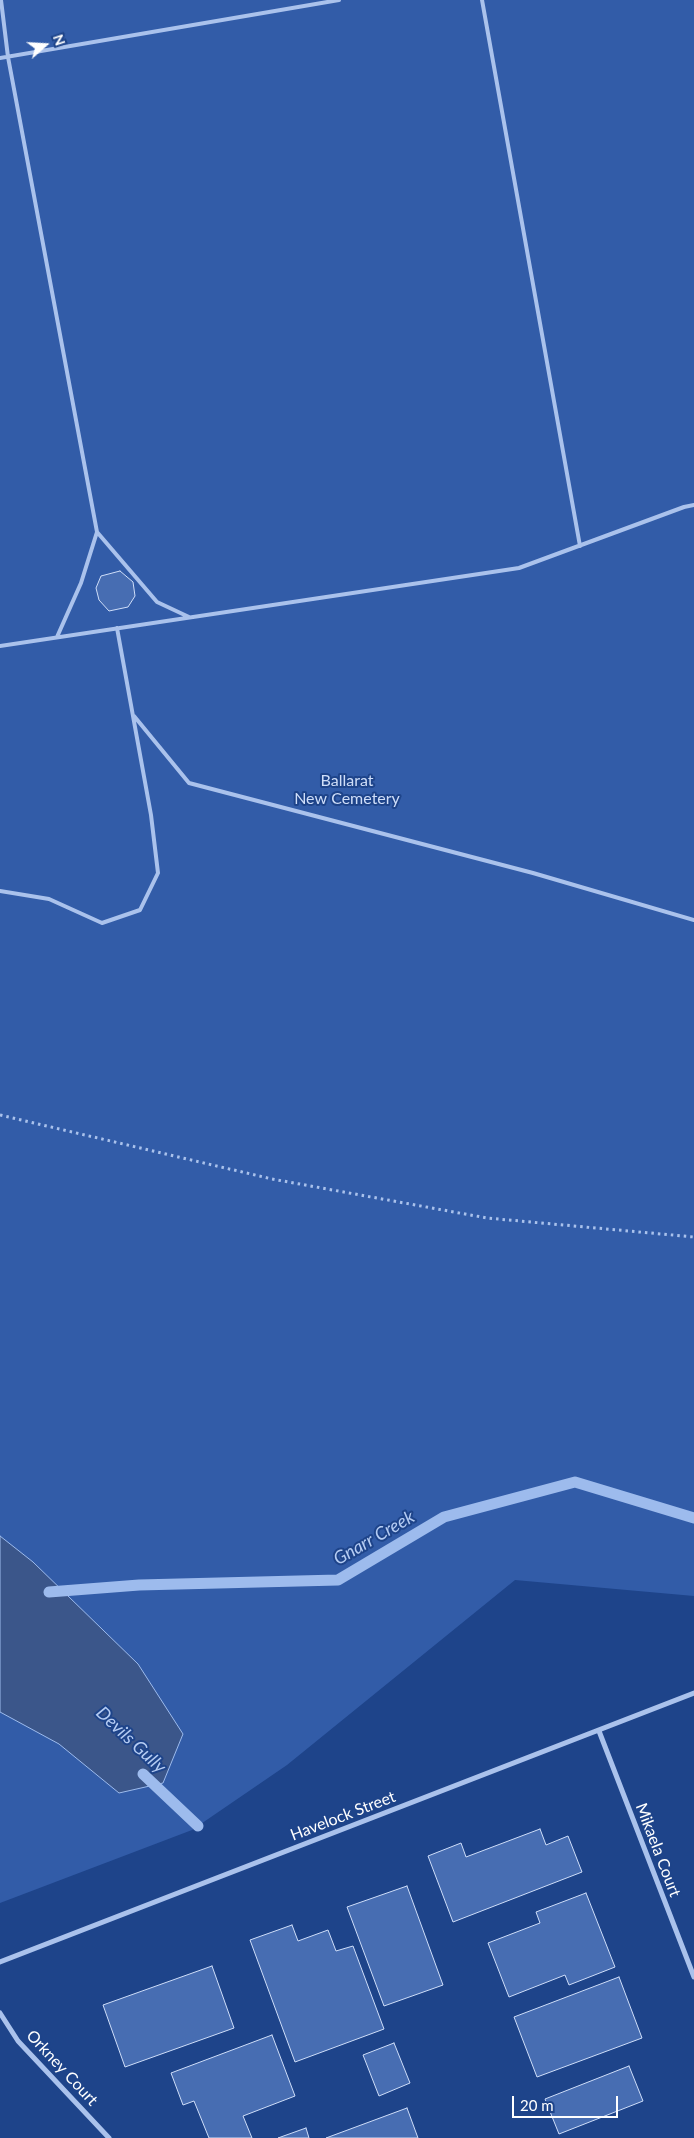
<!DOCTYPE html>
<html>
<head>
<meta charset="utf-8">
<style>
	body { margin:0 }
	#map { position:relative; width:694px; height:2138px; overflow:hidden; background:#1e448a; font-family:Lato,sans-serif }
	canvas { display:block }
	.north { position:absolute; left:20px; top:20px; width:50px; height:50px; -webkit-text-stroke:4px #1e448a; paint-order:stroke; rotate:71deg; font-size:14px; font-weight:700; line-height:20px; text-align:center; color:#fff }
	.north::after { content:''; display:block; margin:auto; width:18px; height:22px; background:#fff; clip-path:polygon(50% 0,100% 100%,50% 72%,0 100%) }
	.scale { position:absolute; left:512px; top:2096px; width:106px; height:22px; box-sizing:border-box; border:2px solid #fff; border-top:0; padding-left:6px; font-size:15px; line-height:18px; white-space:nowrap; color:#fff; -webkit-text-stroke:4px #1e448a; paint-order:stroke }
</style>
</head>
<body>
<div id="map">
<canvas width="694" height="2138"></canvas>
<div class="north">N</div>
<div class="scale">20 m</div>
</div>
<script>
const g = document.querySelector('canvas').getContext('2d');
g.lineJoin = 'round';
function paint(path, color) { g.fillStyle = color; g.fill(path, 'evenodd'); }
const poly = rows => new Path2D(rows.map(r => 'M' + r).join(''));
function stroke(path, color, width, dash) { g.strokeStyle = color; g.lineWidth = width; g.lineCap = dash ? 'butt' : 'round'; g.setLineDash(dash || []); g.stroke(path); }
function write(font, color, halo, rows, align = 'center') {
  g.font = font + ' Lato,sans-serif'; g.lineWidth = 4; g.setLineDash([]); g.textBaseline = 'middle'; g.strokeStyle = halo; g.fillStyle = color; for (const [text, x, y, turn = 0] of rows) {
    g.save(); g.translate(x, y); g.rotate((+turn || 0) * Math.PI / 180); g.textAlign = isNaN(turn) ? turn : align; if (halo) g.strokeText(text, 0, 0); g.fillText(text, 0, 0); g.restore();
  }
}
paint(poly([
	[0,0,694,0,694,1596,515,1580,287,1765,192,1830,0,1903]
]), '#325ca8');
const water = poly([
	[0,1536,33,1562,138,1664,183,1734,163,1783,119,1793,59,1744,0,1712,0,1536]
]);
paint(water, '#3b568a');
stroke(water, '#9dbbed', 1);
stroke(poly([
	[49,1592,139,1585,338,1580,444,1517,575,1482,694,1518],
	[143,1774,198,1826]
]), '#9dbbed', 11);
const building = poly([
	[120,571,133,582,135,596,128,607,109,611,99,600,96,588,101,576,120,571],
	[540,1829,546,1845,568,1836,582,1872,453,1922,428,1856,461,1843,466,1857,540,1829],
	[407,1886,443,1985,384,2006,347,1907,407,1886],
	[586,1893,615,1967,569,1985,565,1975,509,1997,488,1943,540,1923,536,1912,586,1893],
	[292,1925,298,1941,328,1930,336,1951,353,1946,384,2029,295,2062,250,1940,292,1925],
	[212,1966,234,2028,125,2067,103,2005,212,1966],
	[619,1977,642,2038,537,2077,514,2017,619,1977],
	[272,2035,295,2096,243,2116,252,2138,209,2138,194,2101,183,2105,171,2073,272,2035],
	[394,2043,410,2083,379,2096,363,2055,394,2043],
	[629,2066,643,2101,559,2134,545,2099,629,2066],
	[407,2108,418,2138,326,2138,407,2108],
	[306,2128,309,2138,278,2138,306,2128]
]);
paint(building, '#476db2');
stroke(building, '#cfdef9', 1);
stroke(poly([
	[0,1115,272,1179,487,1218,694,1237]
]), '#aac2ec', 3, [2.5, 4]);
stroke(poly([
	[1,0,8,57,97,532,81,583,57,637],
	[482,0,580,546],
	[0,58,339,0],
	[97,532,157,602,189,617],
	[0,646,519,568,684,507,694,505],
	[134,716,189,783,533,873,694,920],
	[0,891,49,899,102,923,140,910,158,873,151,815,117,628]
]), '#aac2ec', 4);
stroke(poly([
	[599,1731,694,1977],
	[0,1962,694,1693],
	[0,2013,18,2041,109,2138]
]), '#aac2ec', 5);
write('16px', '#cfdef9', '#1e448a', [
	["Ballarat",347,781],
	["New Cemetery",347,799]
]);
write('16px', '#fff', '#1e448a', [
	["Havelock Street",343,1816,-21],
	["Mikaela Court",658,1850,69],
	["Orkney Court",62,2068,47]
]);
write('italic 18px', '#b5ccf3', '#1e448a', [
	["Gnarr Creek",374,1538,-30],
	["Devils Gully",131,1740,43]
]);
</script>
</body>
</html>
